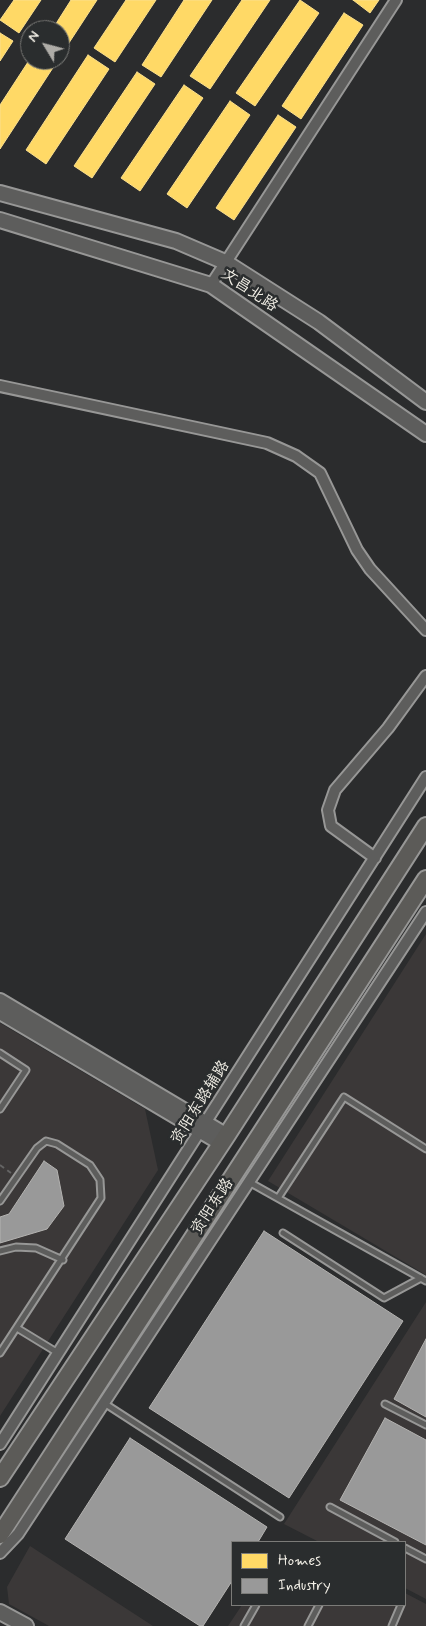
<!DOCTYPE html>
<html>
<head>
<meta charset="utf-8">
<style>
	body { margin:0 }
	#map { position:relative; width:426px; height:1626px; overflow:hidden; background:#2b2c2d; font-family:Mynerve,sans-serif }
	canvas { display:block }
	.legend { position:absolute; left:231px; top:1541px; width:175px; height:65px; box-sizing:border-box; background:#2a2d2e; border:1px solid #7b7b78; margin:0; padding:6px 9px; list-style:none; font-size:15px; color:#f4f1e8 }
	.legend li { display:flex; align-items:center; gap:10px; height:25px }
	.legend b { width:25px; border:1px solid #7b7b78 }
	.north { position:absolute; left:20px; top:20px; width:50px; height:50px; box-sizing:border-box; background:#2a2d2e; border:1px solid #7b7b78; border-radius:50%; rotate:307deg; font-size:14px; font-weight:700; line-height:20px; text-align:center; color:#f4f1e8 }
	.north::after { content:''; display:block; margin:auto; width:18px; height:22px; background:#aeaca7; clip-path:polygon(50% 0,100% 100%,50% 72%,0 100%) }
</style>
</head>
<body>
<div id="map">
<canvas width="426" height="1626"></canvas>
<ul class="legend">
<li><b style="height:14px;background:#ffd966"></b>Homes</li>
<li><b style="height:14px;background:#999"></b>Industry</li>
</ul>
<div class="north">N</div>
</div>
<script>
const g = document.querySelector('canvas').getContext('2d');
g.lineJoin = 'round';
function paint(path, color) { g.fillStyle = color; g.fill(path, 'evenodd'); }
const poly = rows => new Path2D(rows.map(r => 'M' + r).join(''));
function stroke(path, color, width, dash) { g.strokeStyle = color; g.lineWidth = width; g.lineCap = dash ? 'butt' : 'round'; g.setLineDash(dash || []); g.stroke(path); }
function write(font, color, halo, rows, align = 'center') {
  g.font = font + ' Mynerve,"LXGW WenKai TC",sans-serif'; g.lineWidth = 5; g.setLineDash([]); g.textBaseline = 'middle'; g.strokeStyle = halo; g.fillStyle = color; for (const [text, x, y, turn = 0] of rows) {
    g.save(); g.translate(x, y); g.rotate((+turn || 0) * Math.PI / 180); g.textAlign = isNaN(turn) ? turn : align; if (halo) g.strokeText(text, 0, 0); g.fillText(text, 0, 0); g.restore();
  }
}
paint(poly([
	[426,934,426,1275,268,1181],
	[0,1023,145,1109,158,1170,0,1416],
	[426,1302,426,1599,405,1588,405,1542,319,1542,284,1524],
	[30,1546,153,1626,49,1626,9,1604,7,1587],
	[405,1593,426,1604,426,1626,228,1626,242,1605,405,1605]
]), '#3b3838');
const homes = poly([
	[14,0,41,0,19,33,0,20,14,0],
	[71,0,97,0,65,49,60,45,60,30,52,30,71,0],
	[126,0,156,0,115,62,94,48,126,0],
	[184,0,212,0,161,77,142,65,184,0],
	[242,0,270,0,210,89,190,76,242,0],
	[300,0,319,13,255,106,236,93,300,0],
	[353,0,379,0,370,13,353,0],
	[344,13,363,25,301,119,282,106,344,13],
	[0,33,13,41,0,61,0,33],
	[88,55,109,69,46,164,26,150,88,55],
	[30,59,58,60,0,149,0,105,30,59],
	[137,72,155,84,92,178,74,166,137,72],
	[184,85,203,98,140,191,121,178,184,85],
	[230,101,250,115,187,208,167,194,230,101],
	[278,115,296,127,234,220,216,208,278,115]
]);
paint(homes, '#ffd966');
stroke(homes, '#fce08d', 1);
const industry = poly([
	[44,1161,57,1170,64,1206,47,1229,0,1243,0,1217,9,1214,44,1161],
	[264,1231,403,1321,289,1498,149,1408,264,1231],
	[426,1339,426,1417,394,1399,426,1339],
	[385,1418,426,1440,426,1545,340,1500,385,1418],
	[130,1438,267,1527,258,1542,232,1542,232,1581,203,1626,200,1626,65,1539,130,1438]
]);
paint(industry, '#999');
stroke(industry, '#b4b3b1', 1);
const service = poly([
	[0,1053,26,1070,0,1109],
	[249,1182,426,1281],
	[278,1198,344,1097,426,1149],
	[0,1201,37,1148,46,1141,57,1144,90,1165,100,1180,101,1198,0,1353],
	[283,1233,384,1298,421,1278],
	[0,1251,16,1247,36,1248,63,1260],
	[17,1328,58,1353],
	[104,1403,280,1517],
	[385,1404,426,1425],
	[330,1507,395,1542],
	[405,1548,426,1559],
	[244,1626,256,1605],
	[308,1626,319,1605],
	[392,1626,401,1605]
]);
const minor = poly([
	[211,285,396,0],
	[0,386,267,443,296,456,320,473,357,550,370,569,426,630],
	[375,858,331,826,328,810,335,790,388,728,426,676],
	[0,1444,426,777],
	[0,1553,18,1534,426,912]
]);
const tertiary = poly([
	[0,1000,227,1135],
	[0,1013,221,1144]
]);
const secondary = poly([
	[0,193,176,241,225,262,319,322,426,402],
	[0,220,211,285,426,434],
	[0,1612,26,1626]
]);
const primary = poly([
	[0,1478,227,1135,426,826],
	[0,1535,426,879]
]);
stroke(service, '#979796', 9);
stroke(minor, '#979796', 14);
stroke(tertiary, '#979796', 16);
stroke(secondary, '#979796', 18);
stroke(primary, '#979796', 20);
stroke(poly([
	[0,1165,11,1173]
]), '#646464', 2, [5, 4]);
stroke(service, '#5d5d5c', 5);
stroke(minor, '#5d5d5c', 10);
stroke(tertiary, '#5d5d5c', 12);
stroke(secondary, '#5d5d5c', 14);
stroke(primary, '#5c5b58', 16);
write('16px', '#f4f1e8', '#2a2d2e', [
	["文昌北路",249,291,34],
	["资阳东路辅路",201,1103,-58],
	["资阳东路",213,1207,-57]
]);
</script>
</body>
</html>
